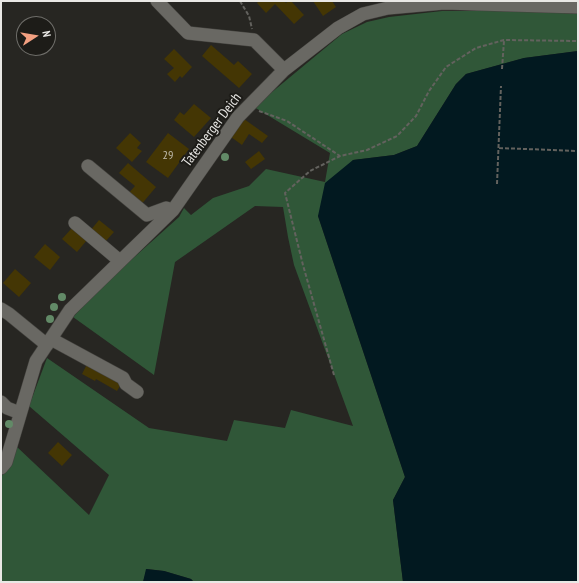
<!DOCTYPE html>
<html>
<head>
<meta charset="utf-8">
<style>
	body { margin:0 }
	#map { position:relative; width:579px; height:583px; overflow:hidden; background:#272622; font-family:"PT Sans Narrow",sans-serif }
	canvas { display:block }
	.frame { position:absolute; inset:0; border:2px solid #e9e8e5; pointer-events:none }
	.north { position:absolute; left:16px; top:16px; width:40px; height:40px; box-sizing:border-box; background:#1d1c18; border:1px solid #6f6e6a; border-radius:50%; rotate:78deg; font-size:11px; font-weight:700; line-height:16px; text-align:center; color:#e9e8e5 }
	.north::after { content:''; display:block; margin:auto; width:14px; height:18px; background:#f3a081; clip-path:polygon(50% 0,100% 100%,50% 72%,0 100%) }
</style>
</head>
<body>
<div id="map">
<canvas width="579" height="583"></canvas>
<div class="frame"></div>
<div class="north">N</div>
</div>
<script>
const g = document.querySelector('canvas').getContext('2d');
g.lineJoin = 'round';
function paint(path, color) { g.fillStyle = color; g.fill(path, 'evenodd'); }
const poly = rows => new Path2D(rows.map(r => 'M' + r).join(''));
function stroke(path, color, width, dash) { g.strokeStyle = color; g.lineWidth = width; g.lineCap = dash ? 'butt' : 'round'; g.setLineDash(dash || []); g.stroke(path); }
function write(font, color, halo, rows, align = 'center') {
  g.font = font + ' "PT Sans Narrow",sans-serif'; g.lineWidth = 4; g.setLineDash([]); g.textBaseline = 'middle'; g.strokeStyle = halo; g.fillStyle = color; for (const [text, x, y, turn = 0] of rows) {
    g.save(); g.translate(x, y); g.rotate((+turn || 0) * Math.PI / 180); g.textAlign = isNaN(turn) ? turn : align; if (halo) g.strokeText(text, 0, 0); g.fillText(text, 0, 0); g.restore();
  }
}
paint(poly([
	[442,11,532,11,578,14,578,51,524,58,466,74,456,84,417,146,394,155,353,160,318,216,405,477,393,500,403,582,194,582,191,579,164,571,147,569,143,582,1,582,1,477,10,464,16,446,89,515,109,475,29,406,47,358,149,428,227,441,234,420,285,428,291,410,353,426,294,265,288,237,283,207,255,206,175,262,154,375,73,317,101,287,179,217,184,208,191,215,213,198,249,186,266,169,325,182,330,153,254,107,342,34,367,22,389,17]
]), '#305738');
paint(poly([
	[578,51,578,582,403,582,393,500,405,477,318,216,325,183,353,160,394,155,417,146,456,84,466,74,524,58],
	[146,569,164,571,191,579,194,582,143,582]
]), '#021920');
paint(poly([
	[259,1,284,1,286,3,288,1,291,1,304,15,294,24,275,4,266,13,257,3],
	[313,1,332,1,336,7,323,16],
	[211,45,234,65,238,61,252,74,239,88,202,56],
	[174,49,192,67,182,78,180,76,175,82,167,74,174,68,164,59],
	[194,104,211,118,194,137,174,120,180,112,184,115],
	[244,119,268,136,262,143,249,134,242,145,231,137],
	[130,133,141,143,137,148,142,151,132,162,116,148],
	[168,133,189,149,168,178,146,162],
	[259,151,265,159,251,169,245,162],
	[128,163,156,187,140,206,127,195,135,186,119,173],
	[99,220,114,232,105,242,90,231],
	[72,228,87,240,77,252,62,239],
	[45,244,60,257,50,270,34,257],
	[15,269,31,283,19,297,3,283],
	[88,362,123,381,117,391,96,379,95,381,82,374],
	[58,442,72,455,62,466,48,453]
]), '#443604');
const minor = poly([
	[157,1,188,33,254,40,284,70],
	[88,166,147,215,166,208,173,210],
	[75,223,120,261],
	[1,309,9,314,47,345],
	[51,339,123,378,126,384,137,392],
	[1,402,7,408,20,413],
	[1,468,6,462,36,361,70,310,173,210,238,117,284,70,338,28,363,14,388,8,444,3,578,7]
]);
stroke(minor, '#44433f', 14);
stroke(poly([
	[240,1,249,16,252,29],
	[502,69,504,41],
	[259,111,287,121,340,156],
	[499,148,578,151],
	[497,184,501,86],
	[334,375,303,265,285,193,310,171,340,156,367,150,397,136,416,116,429,91,446,67,476,48,504,40,578,41]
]), '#63625e', 2, [4, 2]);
stroke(minor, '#696863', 13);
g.fillStyle = '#628a67';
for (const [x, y] of [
	[225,157],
	[62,297],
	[54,307],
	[50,319],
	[9,424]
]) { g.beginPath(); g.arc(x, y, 4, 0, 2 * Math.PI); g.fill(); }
write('12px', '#c0bcad', null, [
	["29",168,156]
]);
write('14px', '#e9e8e5', '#1d1c18', [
	["Tatenberger Deich",212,130,-53]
]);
</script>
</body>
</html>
